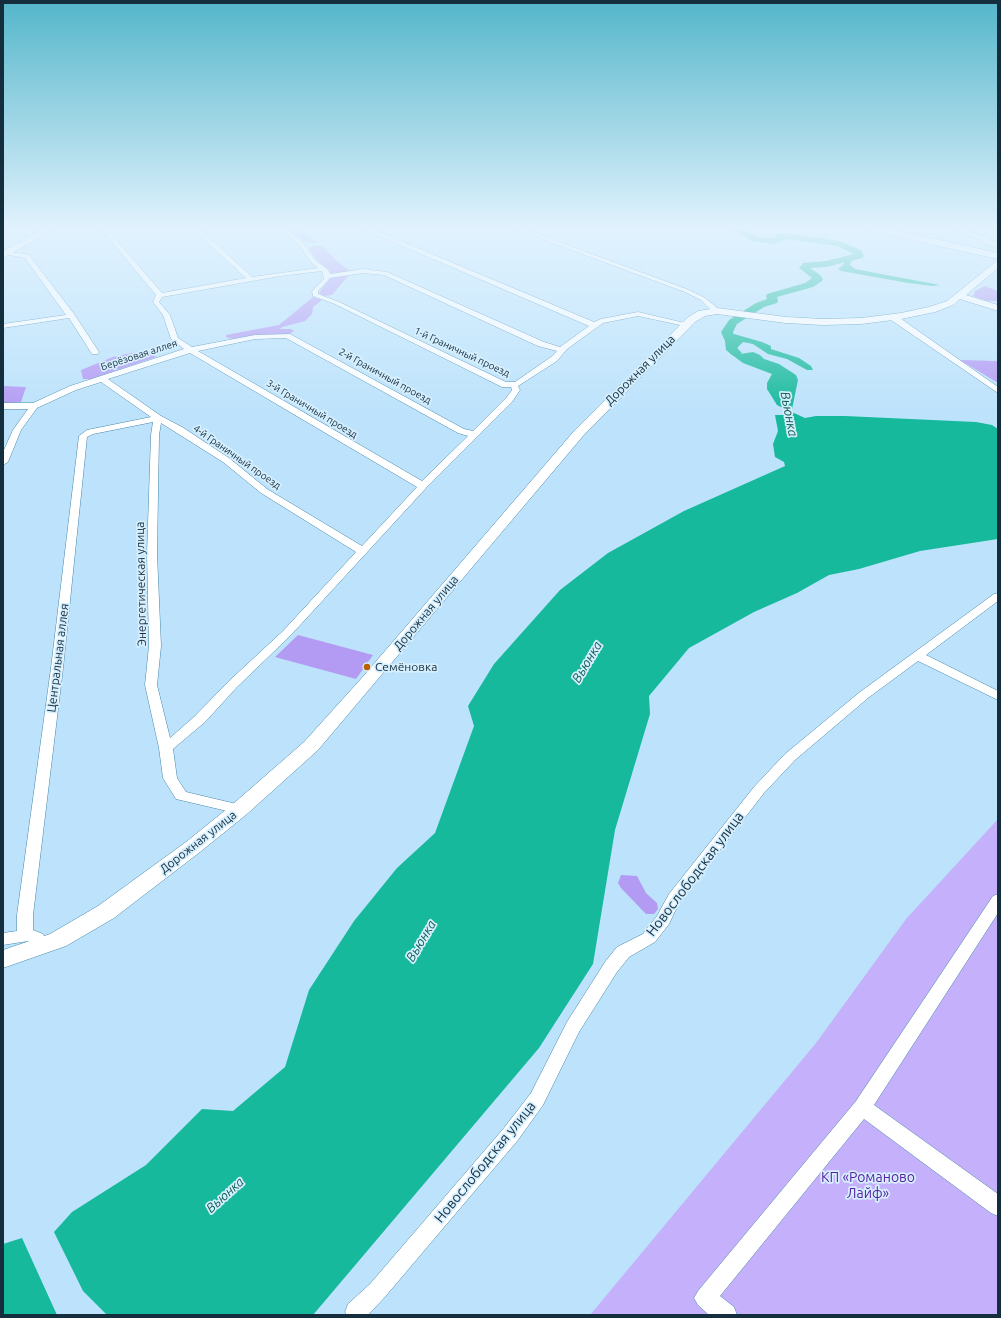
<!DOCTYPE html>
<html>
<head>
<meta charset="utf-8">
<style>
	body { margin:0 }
	#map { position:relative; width:1001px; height:1318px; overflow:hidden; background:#bde3fc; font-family:Ubuntu,sans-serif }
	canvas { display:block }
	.frame { position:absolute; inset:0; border:4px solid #142e3e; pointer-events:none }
</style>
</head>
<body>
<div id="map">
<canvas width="1001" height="1318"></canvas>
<div class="frame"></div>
</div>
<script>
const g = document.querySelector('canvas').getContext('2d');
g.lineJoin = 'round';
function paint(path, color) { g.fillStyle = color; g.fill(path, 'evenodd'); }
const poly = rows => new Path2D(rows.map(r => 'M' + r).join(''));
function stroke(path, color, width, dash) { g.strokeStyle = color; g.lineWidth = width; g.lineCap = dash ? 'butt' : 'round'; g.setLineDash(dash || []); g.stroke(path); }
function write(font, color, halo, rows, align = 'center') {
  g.font = font + ' Ubuntu,sans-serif'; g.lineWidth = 3.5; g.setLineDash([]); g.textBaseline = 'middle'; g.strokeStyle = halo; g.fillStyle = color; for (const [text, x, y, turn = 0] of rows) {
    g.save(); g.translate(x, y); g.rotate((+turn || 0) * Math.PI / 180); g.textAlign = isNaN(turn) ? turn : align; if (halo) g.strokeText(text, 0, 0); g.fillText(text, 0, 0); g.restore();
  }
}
paint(poly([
	[998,819,998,1315,590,1315,816,1043,906,919]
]), '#c5b1fb');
paint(poly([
	[287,229,302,229,317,243,304,242],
	[321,245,337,261,350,271,332,275,330,271,316,259,309,249,312,246],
	[344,275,348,276,332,295,324,296,319,293,330,278],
	[985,286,998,291,998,301,987,301,973,296,975,291],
	[313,297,322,300,313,307,312,314,305,321,282,327,280,329,291,329,294,331,289,334,253,336,232,339,226,337,226,335,279,325],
	[147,350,156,357,91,379,83,379,81,370,113,357],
	[960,360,997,361,998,383],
	[3,386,26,387,21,402,3,403],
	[298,635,373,655,356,679,275,657],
	[621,875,637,876,646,893,657,903,658,909,654,914,646,914,621,888,618,883]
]), '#b39af3');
paint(poly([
	[845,259,852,259,850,265,855,269,940,285,933,286,908,283,841,271,838,269,843,265,846,260],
	[727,332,762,342,771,346,771,349,799,358,811,366,813,370,807,370,787,359,768,354,753,344,743,342,737,348,737,352,740,354,753,352,760,355,764,359,779,364,796,375,798,380,792,409,783,408,777,405,767,389,767,383,772,374,743,363,731,354,726,347],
	[784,413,794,413,805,418,816,416,845,416,976,422,992,425,998,429,998,539,920,551,859,569,829,575,797,593,754,612,689,648,649,696,650,714,615,830,593,964,539,1048,313,1315,107,1315,83,1291,54,1232,72,1212,146,1165,202,1109,233,1111,285,1067,309,990,354,921,397,868,435,833,474,726,468,706,494,664,560,590,608,553,684,511,785,466,784,462,775,457,773,444,778,431,775,415,784,415],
	[22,1238,57,1315,3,1315,3,1244]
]), '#17b99c');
paint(poly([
	[734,229,745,229,755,236,768,238,773,238,778,234,786,233,839,241,861,250,864,256,862,258,826,267,810,268,819,274,823,279,822,281,813,287,777,297,778,301,777,303,764,307,737,324,733,332,738,349,742,353,736,356,732,355,726,350,725,341,721,332,729,320,756,303,767,299,766,296,767,294,805,283,812,278,799,268,803,263,826,261,854,254,837,246,786,239,775,244,752,241,734,229]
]), '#17b99c');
const street = poly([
	[101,229,107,229,162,293,246,278,193,229,200,229,252,277,318,268,311,262,299,245,280,229,287,229,303,243,315,260,328,270,330,274,363,269,387,272,544,342,560,347,589,326,363,229,372,229,594,322,601,319,638,312,689,324,685,326,638,316,603,323,567,349,557,361,518,386,520,390,512,402,426,488,291,635,237,687,205,722,173,749,177,778,186,792,245,806,247,809,245,812,240,814,176,799,163,778,159,748,145,685,149,646,147,554,151,435,153,422,93,434,87,437,63,668,33,915,33,930,43,934,50,947,48,951,42,953,36,951,31,942,28,941,3,945,3,933,17,931,17,915,51,668,79,436,87,430,151,417,101,382,76,390,37,408,21,430,8,462,3,465,3,452,13,430,28,409,3,409,3,403,33,403,70,386,184,349,171,339,163,315,153,302,156,295,101,229],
	[322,271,324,279,312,291,313,296,335,304,502,387,511,387,512,390,506,398,473,431,464,429,290,334,255,335,192,347,178,338,170,315,159,302,162,297,280,276,322,271],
	[363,273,384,275,538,346,557,351,551,357,515,382,506,382,339,302,318,294,318,291,330,278,363,273],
	[286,338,458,433,468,436,422,481,198,351,255,339,286,338],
	[190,353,417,487,362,546,267,489,229,458,182,427,161,416,108,379,190,353],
	[161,423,223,462,261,493,356,552,283,631,229,681,195,716,170,738,157,685,161,646,157,554,159,435,161,423],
	[515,229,524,229,689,290,705,298,721,311,714,313,701,300,685,292,515,229],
	[956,229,965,229,998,243,998,247,987,244,956,229],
	[6,251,29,255,74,314,99,352,98,354,92,354,69,318,3,328,3,324,66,315,25,258,4,254,3,253,6,251],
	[891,316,897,316,998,387,998,393,891,320,891,316],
	[998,593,998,601,926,655,998,691,998,700,918,661,868,698,795,760,764,793,680,901,669,924,655,942,629,957,617,972,579,1032,543,1105,518,1140,384,1298,368,1315,347,1315,345,1312,348,1304,370,1284,504,1128,531,1093,567,1022,605,962,617,947,643,934,657,916,669,894,754,787,785,754,860,692,994,594,998,593],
	[998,894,998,913,874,1105,998,1194,998,1216,991,1213,864,1119,720,1296,734,1307,737,1315,709,1315,698,1305,694,1298,698,1291,856,1101,993,896,998,894]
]);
const secondary = poly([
	[43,229,54,229,3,258,3,251,43,229],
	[998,260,998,268,966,295,998,305,998,311,960,299,953,305,935,312,901,319,861,324,823,325,786,323,717,314,705,316,695,322,583,436,318,750,247,814,200,852,114,918,66,946,3,968,3,950,50,934,98,906,186,842,233,804,304,742,360,680,575,430,687,318,698,311,717,308,786,317,823,319,861,318,901,313,929,307,947,301,998,260]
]);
const highway = poly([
	[870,229,891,229,998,253,998,259,875,232,870,229]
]);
stroke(street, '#4686aa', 1);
stroke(secondary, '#4686aa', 1);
stroke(highway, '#4686aa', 1);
paint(street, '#fff');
paint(secondary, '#fff');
paint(highway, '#fff');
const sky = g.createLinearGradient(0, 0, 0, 414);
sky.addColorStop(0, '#54b6ca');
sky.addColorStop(0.55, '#e1f2fe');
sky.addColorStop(1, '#e1f2fe00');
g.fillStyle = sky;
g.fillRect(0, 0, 1001, 414);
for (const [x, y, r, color] of [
	[367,667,4,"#bb6200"]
]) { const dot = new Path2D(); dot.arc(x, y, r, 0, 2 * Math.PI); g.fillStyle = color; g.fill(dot); stroke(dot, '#d6efff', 1.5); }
write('10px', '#142e3e', '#d6efff', [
	["1-й Граничный проезд",462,352,25],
	["Берёзовая аллея",139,355,-18],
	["2-й Граничный проезд",385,376,29],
	["3-й Граничный проезд",312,409,31],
	["4-й Граничный проезд",237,457,35]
]);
write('12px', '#142e3e', '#d6efff', [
	["Дорожная улица",640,370,-45],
	["Энергетическая улица",141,584,-91],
	["Дорожная улица",426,613,-50],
	["Центральная аллея",58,658,-83],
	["Дорожная улица",198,842,-38]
]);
write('12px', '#142e3e', '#d6efff', [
	["Семёновка",375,667]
], 'left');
write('italic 13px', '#126051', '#d6efff', [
	["Вьюнка",789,414,79],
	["Вьюнка",587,662,-59],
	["Вьюнка",421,941,-59],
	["Вьюнка",225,1195,-42]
]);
write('14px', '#142e3e', '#d6efff', [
	["Новослободская улица",695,874,-53],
	["Новослободская улица",485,1162,-51]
]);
write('14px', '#5922a3', '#d6efff', [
	["КП «Романово",868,1177],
	["Лайф»",868,1193]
]);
</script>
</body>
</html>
